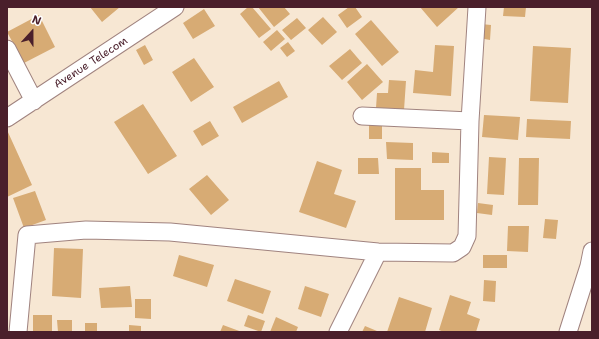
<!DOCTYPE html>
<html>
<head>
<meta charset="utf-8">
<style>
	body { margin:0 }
	#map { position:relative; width:599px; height:339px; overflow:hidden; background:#f7e7d3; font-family:"Shantell Sans",sans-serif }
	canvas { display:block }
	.frame { position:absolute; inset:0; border:8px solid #4a1f2b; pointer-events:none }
	.north { position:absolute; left:12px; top:12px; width:40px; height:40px; -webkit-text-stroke:3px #fff; paint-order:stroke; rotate:21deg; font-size:11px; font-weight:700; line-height:16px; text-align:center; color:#4a1f2b }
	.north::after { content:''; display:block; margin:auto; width:14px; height:18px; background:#4a1f2b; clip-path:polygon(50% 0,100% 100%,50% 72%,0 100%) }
</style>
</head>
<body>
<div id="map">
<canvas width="599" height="339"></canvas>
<div class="frame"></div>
<div class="north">N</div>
</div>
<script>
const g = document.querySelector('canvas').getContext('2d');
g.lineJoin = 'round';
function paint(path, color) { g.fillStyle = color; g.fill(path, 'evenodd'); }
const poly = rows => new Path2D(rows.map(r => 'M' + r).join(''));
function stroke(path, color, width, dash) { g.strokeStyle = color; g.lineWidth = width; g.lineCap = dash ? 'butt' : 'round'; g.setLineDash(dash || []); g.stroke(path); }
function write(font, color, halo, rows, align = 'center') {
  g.font = font + ' "Shantell Sans",sans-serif'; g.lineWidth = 3; g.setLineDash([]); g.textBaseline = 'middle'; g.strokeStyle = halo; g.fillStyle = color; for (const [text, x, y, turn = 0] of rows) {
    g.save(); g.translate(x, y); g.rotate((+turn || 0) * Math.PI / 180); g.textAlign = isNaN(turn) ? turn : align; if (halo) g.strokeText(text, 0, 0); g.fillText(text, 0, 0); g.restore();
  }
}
paint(poly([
	[90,7,120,7,102,22],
	[248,7,252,7,271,29,259,38,240,14],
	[258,7,284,7,290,14,274,27],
	[349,7,355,7,362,17,347,28,338,15],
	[420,7,459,7,437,27],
	[504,7,526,7,525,17,503,16],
	[204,9,215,26,193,39,183,23],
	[39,15,55,47,24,63,7,32],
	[323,17,337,32,322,45,308,30],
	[297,18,306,28,291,40,282,30],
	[371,20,399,52,382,66,355,34],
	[481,24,491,25,490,40,479,38],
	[277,30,285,39,271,51,263,42],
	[288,42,295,51,287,57,280,48],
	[145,45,153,60,144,65,136,50],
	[435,45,454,46,451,96,413,93,415,70,433,72],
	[533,46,571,48,568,103,530,101],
	[350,49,362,63,342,80,329,66],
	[194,58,214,87,191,102,172,72],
	[367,64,383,82,362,100,347,82],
	[389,80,406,81,404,110,376,108,377,93,388,93],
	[279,81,288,97,242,123,233,107],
	[143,104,177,156,148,174,114,122],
	[484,115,520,117,518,140,482,137],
	[369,119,382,120,382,139,369,139],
	[527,119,571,121,570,139,526,137],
	[210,121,219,136,202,146,193,131],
	[7,130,32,185,7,197],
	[386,142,413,143,413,160,387,159],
	[432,152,449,153,449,163,432,163],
	[489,157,506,158,504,195,487,194],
	[358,158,378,158,379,174,358,174],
	[519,158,539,158,538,205,518,205],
	[317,161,342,170,334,194,356,201,346,228,299,212],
	[395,168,421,168,421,190,444,190,444,220,395,220],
	[207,175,229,200,211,215,189,189],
	[35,191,46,220,24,228,13,198],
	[478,203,493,205,492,215,477,213],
	[545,219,558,220,556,239,543,238],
	[508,226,529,226,528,252,507,251],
	[54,248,83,249,81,298,52,296],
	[179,255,214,265,207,287,173,276],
	[483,255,507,255,507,268,483,268],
	[235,279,271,291,263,314,227,301],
	[484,280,496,281,495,302,483,301],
	[130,286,132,307,101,308,99,288],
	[305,286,329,294,321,317,298,309],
	[450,295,471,302,467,314,480,319,476,332,444,332,439,330],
	[399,297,432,308,425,332,387,332],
	[135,299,151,299,151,319,135,318],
	[33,315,52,315,52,332,33,332],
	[248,315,265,321,261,332,244,326],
	[276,317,298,327,296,332,270,332],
	[57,320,72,320,72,332,58,332],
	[85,323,97,323,97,332,85,332],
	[129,325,141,326,141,332,129,332],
	[223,325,242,332,220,332],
	[365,326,377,331,376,332,362,332]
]), '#d7ab74');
const minor = poly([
	[7,49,34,101],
	[362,116,470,121],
	[7,118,175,7],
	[18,332,27,235,86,230,170,232,378,252,453,253,462,247,467,236,470,121,477,7],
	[338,332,378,252],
	[568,332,589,266,592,251]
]);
stroke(minor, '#a0837f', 19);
stroke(minor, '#fff', 17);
write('11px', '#4a1f2b', '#fff', [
	["Avenue Telecom",91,63,-33]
]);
</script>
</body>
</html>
